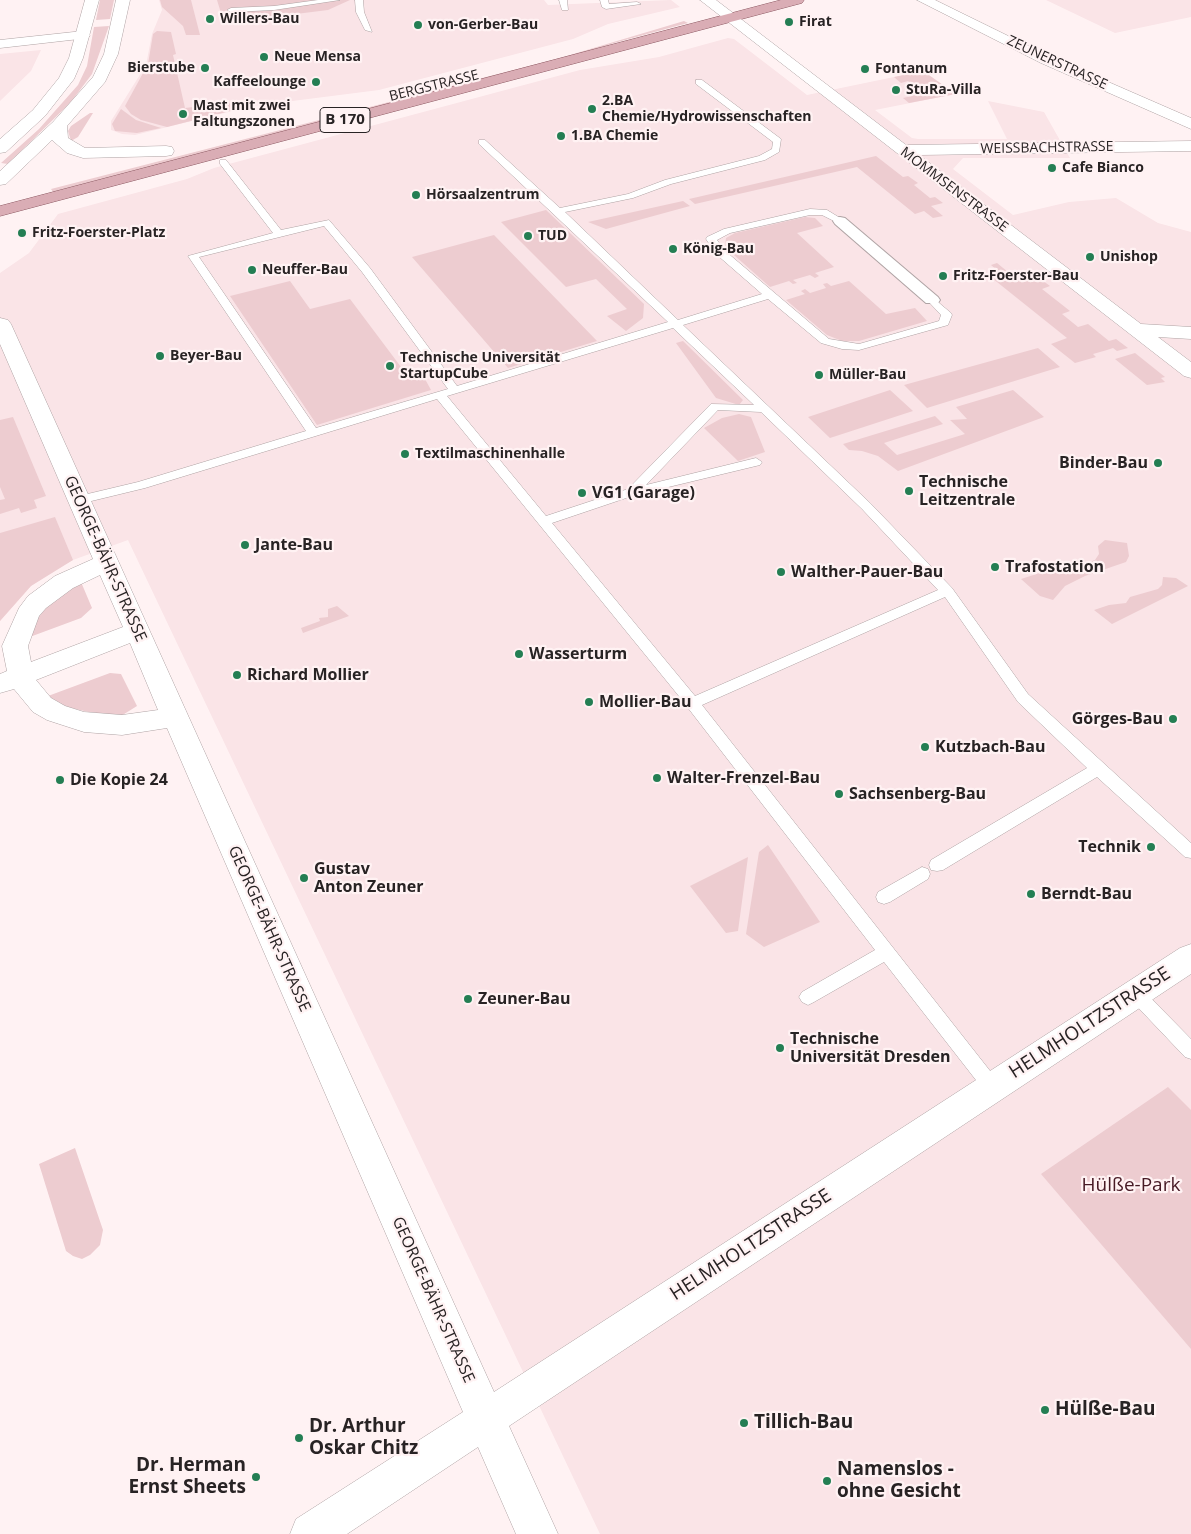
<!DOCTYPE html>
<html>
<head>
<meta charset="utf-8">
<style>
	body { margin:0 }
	canvas { display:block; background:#fff2f3 }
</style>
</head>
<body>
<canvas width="1191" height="1534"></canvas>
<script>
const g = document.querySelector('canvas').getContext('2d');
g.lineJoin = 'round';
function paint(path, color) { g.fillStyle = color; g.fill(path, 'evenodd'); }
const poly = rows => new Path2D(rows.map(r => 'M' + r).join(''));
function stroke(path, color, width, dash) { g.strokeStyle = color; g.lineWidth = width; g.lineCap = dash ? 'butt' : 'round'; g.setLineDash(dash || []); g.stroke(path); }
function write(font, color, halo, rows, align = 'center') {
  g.font = font + ' "Open Sans",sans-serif'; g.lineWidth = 4.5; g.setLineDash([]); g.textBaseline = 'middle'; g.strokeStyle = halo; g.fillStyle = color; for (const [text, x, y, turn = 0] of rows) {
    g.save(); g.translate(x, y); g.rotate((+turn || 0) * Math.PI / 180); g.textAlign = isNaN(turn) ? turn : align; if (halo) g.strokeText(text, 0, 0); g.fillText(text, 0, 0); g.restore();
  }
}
paint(poly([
	[159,0,544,0,548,5,671,0,680,7,608,24,573,39,379,90,253,106,135,135,122,134,111,130,111,121,146,65,152,34,162,10],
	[1046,0,1191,0,1191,17,1115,33],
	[728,38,734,39,807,95,923,71,956,94,875,110,912,138,918,139,1007,139,988,101,1044,112,1070,158,963,158,953,169,1013,215,1069,202,1116,198,1158,223,1191,232,1191,1534,600,1534,128,540,73,560,54,570,31,586,0,621,0,273,29,253,58,214,187,179,214,168,580,70,659,57],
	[41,50,31,71,0,101,0,54]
]), '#fae4e7');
paint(poly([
	[100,0,114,0,110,19,96,20],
	[160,0,191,0,200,35,186,35,183,26,162,7],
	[217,0,350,0,328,10,224,23],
	[684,21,688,23,614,43,584,53,53,192,51,189,560,58],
	[109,26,92,74,71,102,8,164,1,163,39,129,78,85,87,66,94,27],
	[157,31,171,32,176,54,173,55,185,108,245,101,246,107,167,127,141,120,131,114,125,106,148,64,153,34],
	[923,71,956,94,909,103,903,98,924,93,908,81,901,83,894,77],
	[121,109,136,120,161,128,137,133,115,131,112,124],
	[90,113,93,113,78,137,71,141,68,131,71,126],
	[876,156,903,177,908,176,918,183,914,185,930,198,935,197,943,203,931,206,943,216,933,218,924,211,915,214,857,167,695,204,689,199],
	[683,201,690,206,606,229,588,222],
	[546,210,644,304,643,318,626,331,607,316,627,309,596,279,566,287,501,222],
	[805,217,815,218,823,226,797,233,834,267,815,273,819,276,815,278,810,275,793,280,797,283,793,284,789,281,770,287,725,247,726,238,735,233],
	[494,235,597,341,508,368,412,257],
	[997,263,1014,277,1031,272,1050,286,1042,289,1070,311,1062,314,1078,327,1088,324,1109,341,1116,339,1128,348,1117,351,1113,348,1107,350,1093,354,1096,357,1075,363,1051,344,1067,338,987,274,998,271,991,265],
	[290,281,310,309,350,299,404,371,419,368,431,390,317,425,230,296],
	[849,281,886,314,915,308,927,321,859,341,842,341,827,335,786,300,805,294,801,291,805,289,810,293,826,288,823,284,827,283,831,286],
	[683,341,743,400,739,405,716,398,676,343],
	[1038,348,1060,367,927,408,904,385],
	[1135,353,1165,377,1161,378,1165,382,1147,385,1115,359],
	[890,390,913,411,830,438,808,417],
	[1013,390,1044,417,898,471,878,456,862,451,849,450,843,444,935,416,943,424,884,443,897,455,965,434,950,420,967,419,956,407],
	[739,414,751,417,765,452,738,461,704,428,722,418],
	[13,417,46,496,34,500,37,508,21,513,19,508,0,514,0,500,5,499,0,487,0,420],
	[55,517,73,560,31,586,0,621,0,533],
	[1105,540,1127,543,1129,556,1126,562,1085,576,1065,586,1053,600,1040,596,1021,579,1049,570,1069,569,1095,560,1099,554,1098,546],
	[1163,577,1176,578,1188,586,1112,624,1094,610,1109,605,1126,603,1130,597,1158,589,1162,585],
	[81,582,92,608,81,618,27,638,37,618,49,603],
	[337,606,349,616,303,633,301,628,320,621,319,618,328,617,328,609],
	[110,673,121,674,137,706,121,716,89,712,66,707,48,696],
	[768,845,820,922,764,947,746,934,759,852],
	[748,857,738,931,726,933,690,886],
	[1168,1087,1191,1110,1191,1349,1041,1174],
	[75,1148,103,1230,100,1245,90,1255,82,1259,73,1256,66,1251,39,1164]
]), '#edccd0');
const service = poly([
	[318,0,340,0,274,10,231,12,227,10,231,8,274,6,318,0],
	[355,0,363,0,364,12,372,32,365,30,356,12,355,0],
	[559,0,567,0,568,10,562,10,559,0],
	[600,0,608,0,609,4,637,2,641,4,606,9,602,7,600,0],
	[696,80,702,80,781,139,779,152,765,160,671,184,633,198,565,212,678,320,762,294,716,254,706,239,707,237,724,229,810,209,827,210,845,221,840,224,822,215,810,215,730,233,717,240,724,250,829,339,859,344,939,321,941,315,927,300,932,297,951,313,952,315,948,325,859,350,842,349,821,343,768,299,683,325,870,503,952,588,1028,694,1191,843,1191,858,1185,857,1097,777,943,870,937,871,931,870,929,865,931,860,1087,768,1018,702,945,597,702,705,998,1081,1001,1087,998,1093,992,1095,986,1093,884,962,814,1002,808,1005,802,1002,799,997,802,992,875,950,678,695,437,399,145,488,79,504,73,500,75,497,138,482,306,431,188,256,273,233,220,164,220,160,226,160,281,230,329,220,370,268,457,386,668,322,479,144,479,140,485,140,560,208,628,194,665,180,759,156,772,149,773,142,696,84,696,80],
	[324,226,362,272,448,389,316,428,199,257,324,226],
	[673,328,754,405,711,404,628,489,546,516,447,396,673,328],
	[718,410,761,412,862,509,938,590,695,696,552,523,635,495,760,465,762,462,756,458,646,485,718,410],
	[922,867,928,869,930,874,928,879,890,902,884,904,878,902,876,897,878,892,922,867],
	[1135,985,1141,988,1191,1039,1191,1059,1185,1057,1129,998,1126,993,1129,988,1135,985]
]);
const pedestrian = poly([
	[840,217,845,218,938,297,940,300,938,303,926,303,835,224,833,221,835,218,840,217]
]);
const minor = poly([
	[700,0,716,0,906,145,1191,141,1191,151,919,155,1141,324,1191,327,1191,339,1158,337,1191,362,1191,378,1184,376,700,0],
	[917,0,935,0,1051,57,1191,118,1191,129,1041,63,917,0],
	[83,31,90,35,88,38,0,48,0,40,83,31],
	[0,318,8,320,11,324,494,1392,1180,948,1191,944,1191,974,509,1426,558,1534,516,1534,478,1447,347,1534,290,1534,296,1519,463,1412,167,728,122,735,84,732,47,720,33,712,14,689,0,693,0,674,7,671,2,646,19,608,28,596,55,576,93,559,0,344,0,318],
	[100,575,123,627,31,662,28,646,39,616,46,608,73,588,100,575],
	[130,643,158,710,122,715,84,712,65,706,51,698,36,680,130,643]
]);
const secondary = poly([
	[85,0,99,0,83,58,74,79,45,116,6,152,0,153,0,139,33,110,59,78,69,58,85,0],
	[116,0,130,0,118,54,105,82,67,126,68,138,85,148,166,146,172,147,174,151,172,155,166,156,83,158,67,153,52,140,6,184,0,185,0,171,53,122,93,77,104,54,116,0]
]);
const primary = poly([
	[781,0,804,0,802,3,0,216,0,206,781,0]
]);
stroke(service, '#afa3a4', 1);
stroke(pedestrian, '#afa3a4', 2);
stroke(minor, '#afa3a4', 1);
stroke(secondary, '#afa3a4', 1);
stroke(primary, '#8c5962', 1);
paint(service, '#fff');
paint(pedestrian, '#fff');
paint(minor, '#fff');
paint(secondary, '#fff');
paint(primary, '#daadb5');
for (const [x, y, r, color] of [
	[210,19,5,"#247e53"],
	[789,22,5,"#247e53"],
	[418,25,5,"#247e53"],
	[264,57,5,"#247e53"],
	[205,68,5,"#247e53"],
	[865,69,5,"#247e53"],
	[316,82,5,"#247e53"],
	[896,90,5,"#247e53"],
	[592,109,5,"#247e53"],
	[183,114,5,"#247e53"],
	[561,136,5,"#247e53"],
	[1052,168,5,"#247e53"],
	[416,195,5,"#247e53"],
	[22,233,5,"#247e53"],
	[528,236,5,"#247e53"],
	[673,249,5,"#247e53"],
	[1090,257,5,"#247e53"],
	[252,270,5,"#247e53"],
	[943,276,5,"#247e53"],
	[160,356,5,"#247e53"],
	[390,366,5,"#247e53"],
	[819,375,5,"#247e53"],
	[405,454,5,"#247e53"],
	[1158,463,5,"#247e53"],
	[909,491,5,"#247e53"],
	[582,493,5,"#247e53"],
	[245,545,5,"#247e53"],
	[995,567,5,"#247e53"],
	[781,572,5,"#247e53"],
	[519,654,5,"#247e53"],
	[237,675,5,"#247e53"],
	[589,702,5,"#247e53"],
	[1173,719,5,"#247e53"],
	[925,747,5,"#247e53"],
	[657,778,5,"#247e53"],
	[60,780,5,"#247e53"],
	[839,794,5,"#247e53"],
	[1151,847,5,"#247e53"],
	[304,878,5,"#247e53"],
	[1031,894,5,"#247e53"],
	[468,999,5,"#247e53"],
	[780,1048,5,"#247e53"],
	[1045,1410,5,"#247e53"],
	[744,1423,5,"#247e53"],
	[299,1438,5,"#247e53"],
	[256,1477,5,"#247e53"],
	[827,1481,5,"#247e53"]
]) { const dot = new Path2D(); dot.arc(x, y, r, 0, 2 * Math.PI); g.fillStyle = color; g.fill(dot); stroke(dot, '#fff2f3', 2); }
write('bold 14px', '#282324', '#fff2f3', [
	["Willers-Bau",220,19],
	["Firat",799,22],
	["von-Gerber-Bau",428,25],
	["Neue Mensa",274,57],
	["Bierstube",195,68,"right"],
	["Fontanum",875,69],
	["Kaffeelounge",306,82,"right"],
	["StuRa-Villa",906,90],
	["2.BA",602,101],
	["Chemie/Hydrowissenschaften",602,117],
	["Mast mit zwei",193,106],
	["Faltungszonen",193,122],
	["1.BA Chemie",571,136],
	["Cafe Bianco",1062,168],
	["Hörsaalzentrum",426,195],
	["Fritz-Foerster-Platz",32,233],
	["TUD",538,236],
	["König-Bau",683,249],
	["Unishop",1100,257],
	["Neuffer-Bau",262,270],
	["Fritz-Foerster-Bau",953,276],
	["Beyer-Bau",170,356],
	["Technische Universität",400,358],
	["StartupCube",400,374],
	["Müller-Bau",829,375],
	["Textilmaschinenhalle",415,454]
], 'left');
write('14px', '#282324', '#fff2f3', [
	["ZEUNERSTRASSE",1057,63,25],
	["BERGSTRASSE",434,86,-14],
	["WEISSBACHSTRASSE",1047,148,-1],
	["MOMMSENSTRASSE",954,190,37]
]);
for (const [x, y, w] of [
	[345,120,50]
]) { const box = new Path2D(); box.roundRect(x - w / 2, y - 12.5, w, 25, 4); g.fillStyle = '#fff2f3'; g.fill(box); stroke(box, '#282324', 1); }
write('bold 15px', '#282324', null, [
	["B 170",345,120]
]);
write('bold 16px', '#282324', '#fff2f3', [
	["Binder-Bau",1148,463,"right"],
	["Technische",919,482],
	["Leitzentrale",919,500],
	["VG1 (Garage)",592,493],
	["Jante-Bau",255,545],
	["Trafostation",1005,567],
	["Walther-Pauer-Bau",791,572],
	["Wasserturm",529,654],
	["Richard Mollier",247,675],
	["Mollier-Bau",599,702],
	["Görges-Bau",1163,719,"right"],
	["Kutzbach-Bau",935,747],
	["Walter-Frenzel-Bau",667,778],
	["Die Kopie 24",70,780],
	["Sachsenberg-Bau",849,794],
	["Technik",1141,847,"right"],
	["Gustav",314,869],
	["Anton Zeuner",314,887],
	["Berndt-Bau",1041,894],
	["Zeuner-Bau",478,999],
	["Technische",790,1039],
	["Universität Dresden",790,1057]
], 'left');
write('16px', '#282324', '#fff2f3', [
	["GEORGE-BÄHR-STRASSE",105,559,66],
	["GEORGE-BÄHR-STRASSE",269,929,66],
	["GEORGE-BÄHR-STRASSE",433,1300,66]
]);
write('19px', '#282324', '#fff2f3', [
	["HELMHOLTZSTRASSE",1090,1023,-33],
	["HELMHOLTZSTRASSE",751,1245,-33]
]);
write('19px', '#471924', '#fff2f3', [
	["Hülße-Park",1131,1186]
]);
write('bold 19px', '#282324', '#fff2f3', [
	["Hülße-Bau",1055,1410],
	["Tillich-Bau",754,1423],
	["Dr. Arthur",309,1427],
	["Oskar Chitz",309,1449],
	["Dr. Herman",246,1466,"right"],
	["Ernst Sheets",246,1488,"right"],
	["Namenslos -",837,1470],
	["ohne Gesicht",837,1492]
], 'left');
</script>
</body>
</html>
